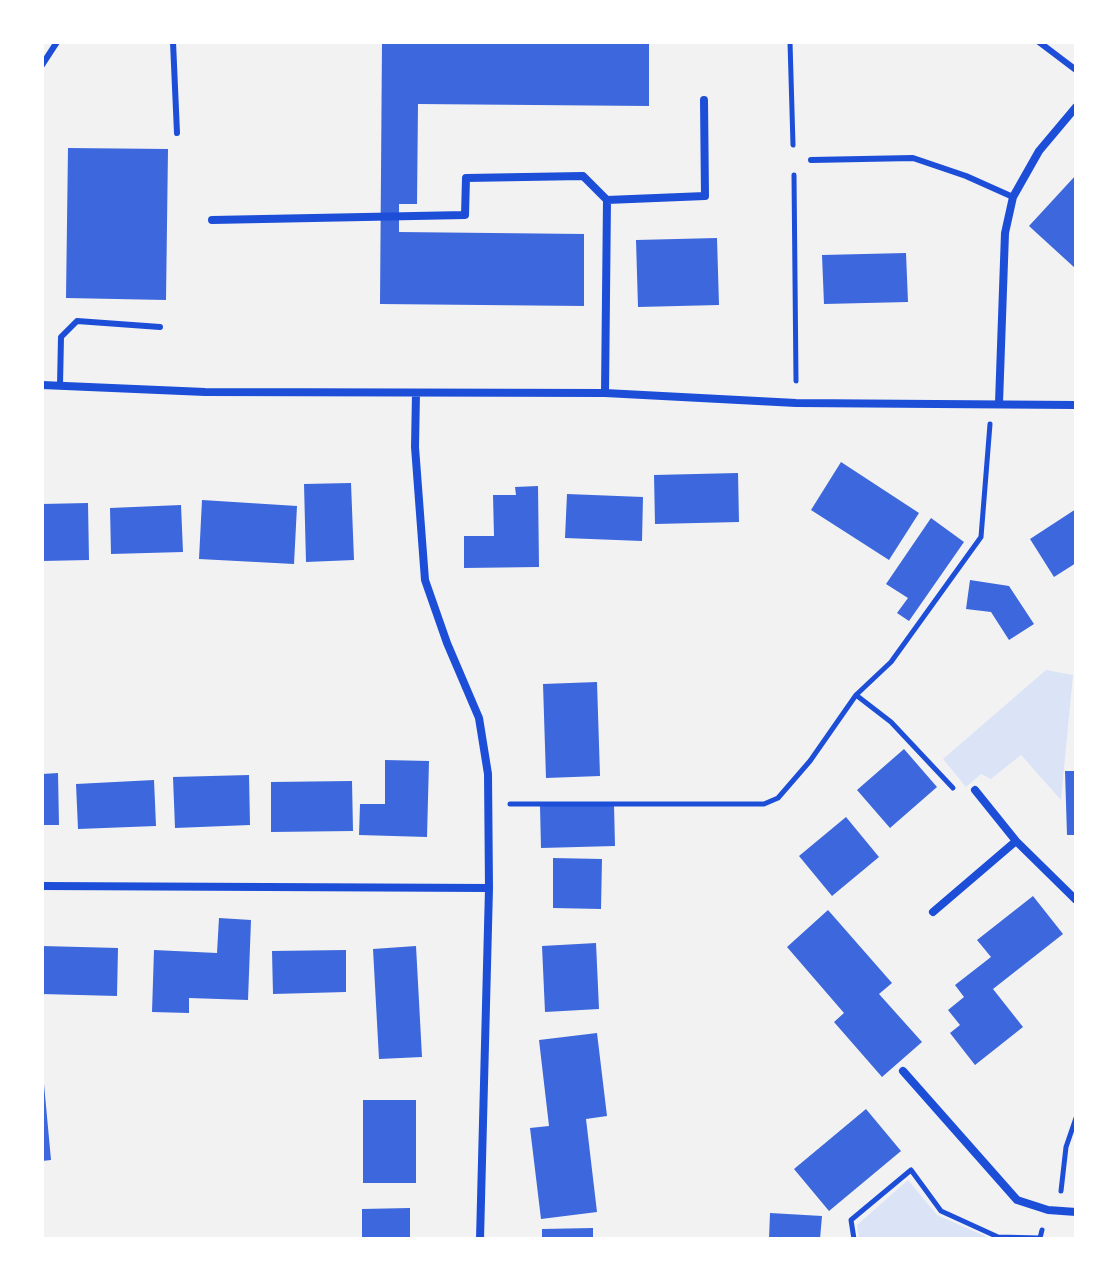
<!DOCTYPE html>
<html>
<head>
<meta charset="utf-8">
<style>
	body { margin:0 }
	#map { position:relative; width:1118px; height:1281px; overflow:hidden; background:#f2f2f2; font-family:Poppins,sans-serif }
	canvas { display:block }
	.frame { position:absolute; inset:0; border:44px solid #fff; pointer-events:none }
</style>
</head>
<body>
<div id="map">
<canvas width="1118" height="1281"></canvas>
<div class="frame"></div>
</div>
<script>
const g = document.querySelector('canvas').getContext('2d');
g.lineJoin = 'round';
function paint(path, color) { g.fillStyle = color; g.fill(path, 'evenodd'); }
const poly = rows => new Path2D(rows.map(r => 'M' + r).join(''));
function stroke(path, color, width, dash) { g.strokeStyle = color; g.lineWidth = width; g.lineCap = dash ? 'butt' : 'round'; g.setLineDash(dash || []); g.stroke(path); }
paint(poly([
	[1046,670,1073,675,1061,800,1021,755,991,779,981,774,966,787,943,759],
	[908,1180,937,1215,985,1236,984,1239,859,1239,857,1225]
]), '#dbe4f7');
paint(poly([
	[382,42,649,42,649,106,418,104,417,204,399,204,399,232,584,234,584,306,380,304],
	[68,148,168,149,166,300,66,298],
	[1076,175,1076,269,1029,226],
	[717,238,719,305,638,307,636,240],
	[906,253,908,302,824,304,822,255],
	[841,462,919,513,889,560,811,510],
	[738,473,739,522,655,524,654,475],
	[351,483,354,560,306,562,304,484],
	[538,486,539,567,464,568,464,536,494,536,493,495,516,495,515,487],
	[567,494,643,497,642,541,565,538],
	[202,500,297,506,294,564,199,559],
	[88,503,89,560,42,561,42,504],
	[181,505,183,552,111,554,110,508],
	[1076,509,1076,563,1054,577,1030,539],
	[931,518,964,542,909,621,897,613,908,598,886,584],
	[970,580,1009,586,1034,624,1009,640,991,612,966,609],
	[597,682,600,776,546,778,543,684],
	[904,749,937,787,890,828,857,790],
	[385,760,429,761,427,837,359,835,360,804,385,804],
	[1065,771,1076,771,1076,835,1067,835],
	[58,773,59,825,42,825,42,774],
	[249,775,250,825,175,828,173,777],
	[154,780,156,826,78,829,76,784],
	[352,781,353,831,271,832,271,782],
	[614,805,615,846,541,848,540,806],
	[846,817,879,857,832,896,799,856],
	[553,858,602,859,601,909,553,908],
	[1033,896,1063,934,993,989,1023,1027,975,1065,950,1033,960,1025,948,1010,964,997,955,985,991,957,977,940],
	[828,910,892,983,879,994,922,1042,882,1077,834,1022,844,1013,787,947],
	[219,918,251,920,248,1000,189,998,189,1013,152,1012,154,950,217,953],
	[596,943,599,1009,545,1012,542,946],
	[42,946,118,948,117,996,42,994],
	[416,946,422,1057,379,1059,373,949],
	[346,950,346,992,273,994,272,951],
	[597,1033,607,1116,586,1119,597,1212,541,1219,530,1128,549,1126,539,1040],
	[42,1084,44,1084,51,1160,42,1161],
	[363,1100,416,1100,416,1183,363,1183],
	[866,1109,901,1151,829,1211,794,1169],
	[410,1208,410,1239,362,1239,362,1209],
	[770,1213,822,1216,820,1239,769,1239],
	[593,1228,593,1239,542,1239,542,1229]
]), '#3d67dc');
stroke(poly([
	[790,42,793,145],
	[794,175,796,381],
	[856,695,891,722,953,788],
	[510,804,764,804,778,798,810,761,856,695,891,662,981,537,990,424],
	[1061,1191,1066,1147,1076,1118],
	[854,1239,851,1220,911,1170,941,1211,998,1237,1040,1238,1042,1230]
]), '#1d4ed8', 5);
stroke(poly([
	[173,42,177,133],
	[1039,42,1076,70],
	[42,65,57,42],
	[811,160,913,158,966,176,1013,197],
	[60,385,61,337,77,321,160,327]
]), '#1d4ed8', 6);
stroke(poly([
	[212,220,465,215,466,178,583,176,607,200],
	[42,385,205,392,605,393,796,403,1076,405],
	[416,393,415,447,425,580,447,643,479,718,488,774,489,888,480,1239],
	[605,393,607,200,705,196,704,100],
	[999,403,1005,233,1013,197,1039,151,1076,107],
	[975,790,1016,841,1076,900],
	[42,886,489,888],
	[933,912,1016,841],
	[903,1071,1017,1200,1048,1210,1076,1212]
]), '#1d4ed8', 8);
</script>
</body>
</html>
